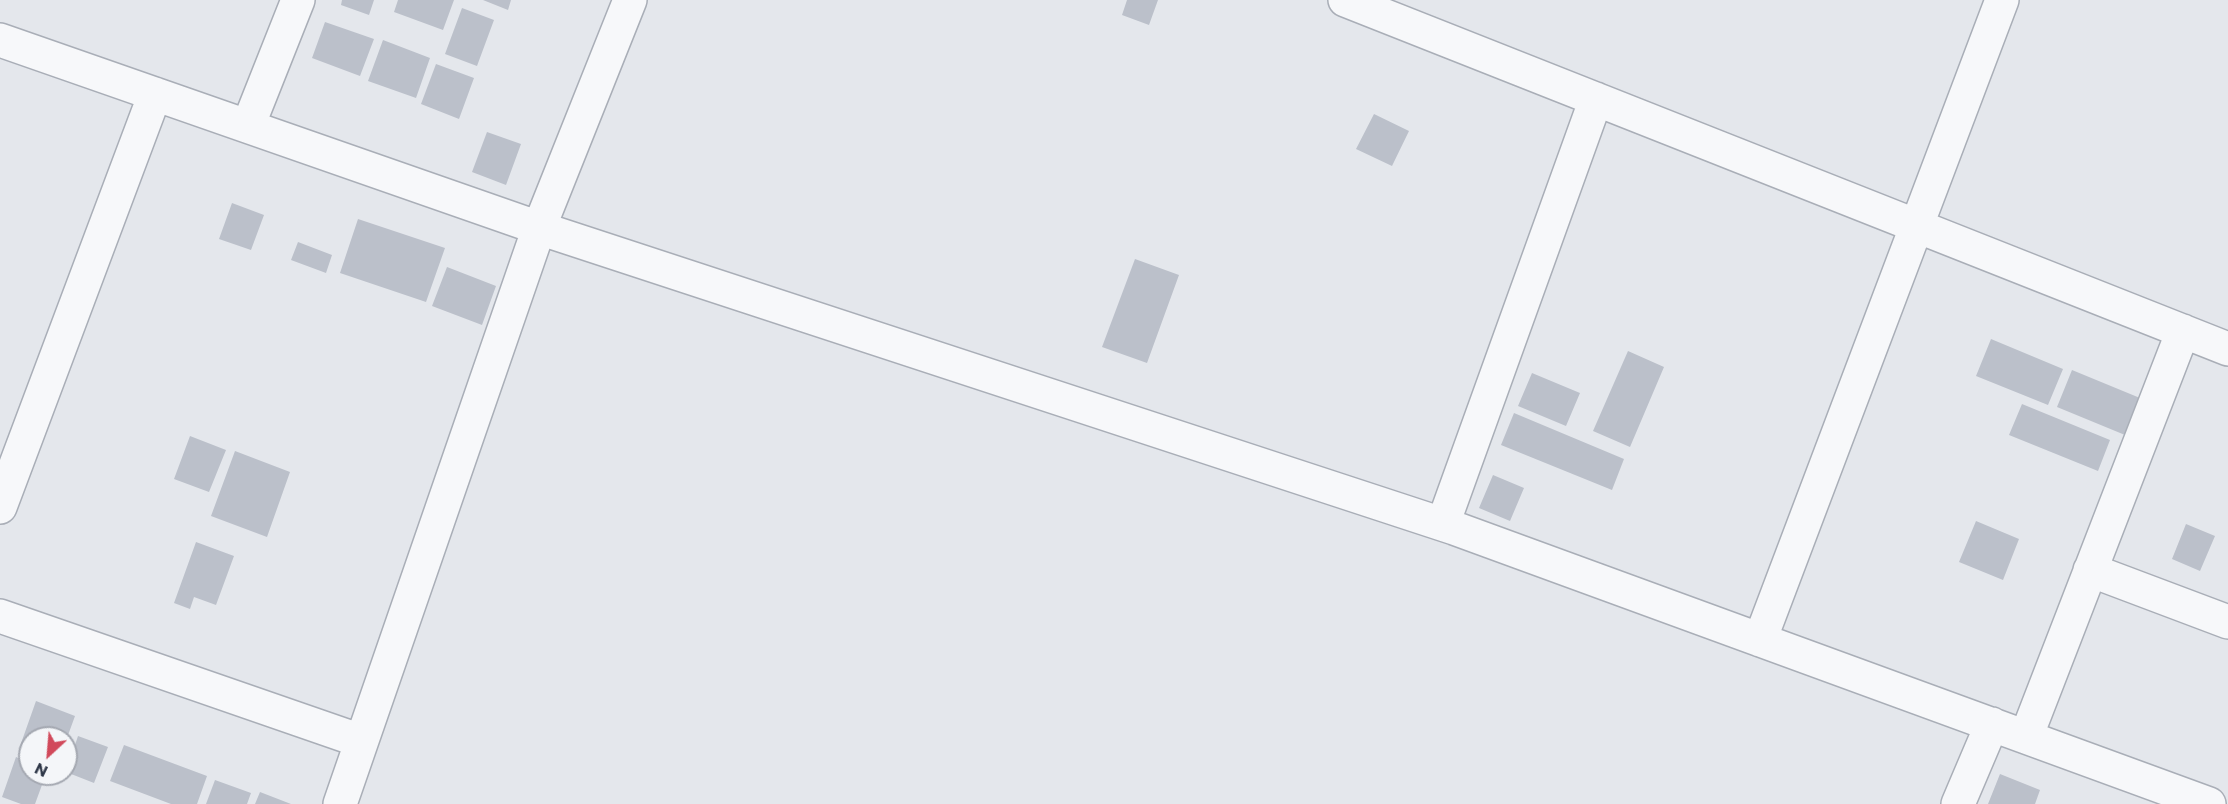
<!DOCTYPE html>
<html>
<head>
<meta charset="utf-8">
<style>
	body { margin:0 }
	#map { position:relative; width:2228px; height:804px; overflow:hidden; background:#e4e7ec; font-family:Commissioner,sans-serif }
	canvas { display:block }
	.north { position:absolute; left:18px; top:726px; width:60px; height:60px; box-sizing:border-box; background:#f4f6f9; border:2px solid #a4a8b1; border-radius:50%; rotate:206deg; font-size:16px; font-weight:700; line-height:24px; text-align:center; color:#2b3445 }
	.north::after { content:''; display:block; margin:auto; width:21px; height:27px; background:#d1495b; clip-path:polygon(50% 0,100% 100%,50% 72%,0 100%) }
</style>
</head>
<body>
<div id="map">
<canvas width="2228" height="804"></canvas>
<div class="north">N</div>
</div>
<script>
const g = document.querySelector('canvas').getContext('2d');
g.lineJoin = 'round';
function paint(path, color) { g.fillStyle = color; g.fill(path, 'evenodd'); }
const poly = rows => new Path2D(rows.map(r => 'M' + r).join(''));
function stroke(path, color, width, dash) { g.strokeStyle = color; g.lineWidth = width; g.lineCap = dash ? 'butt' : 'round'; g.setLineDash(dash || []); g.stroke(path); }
paint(poly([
	[342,0,374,0,369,15,341,5],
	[398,0,454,0,443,30,394,12],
	[483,0,511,0,508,10],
	[1127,0,1158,0,1149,25,1122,15],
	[462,8,494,20,477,66,445,54],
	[325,22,374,39,360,76,312,58],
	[383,40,430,58,416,98,368,81],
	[436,64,474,78,459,119,421,104],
	[1374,114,1409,131,1392,166,1356,149],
	[487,132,521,144,506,185,472,172],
	[232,203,264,215,251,250,219,239],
	[358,219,445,248,426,302,340,273],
	[298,242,332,255,326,273,291,260],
	[1135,259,1179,275,1147,363,1102,347],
	[447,267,496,286,482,325,432,306],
	[1991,339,2063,369,2048,405,1976,376],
	[1628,351,1664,367,1630,447,1593,431],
	[2072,370,2140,398,2125,435,2057,407],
	[1532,373,1580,393,1566,426,1518,406],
	[2022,404,2110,440,2098,471,2009,435],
	[1514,413,1624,459,1612,490,1501,445],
	[190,436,226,450,209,492,174,479],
	[235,451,290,472,267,537,211,516],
	[1493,475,1524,488,1510,521,1479,508],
	[1976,521,2019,539,2003,580,1959,562],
	[2186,524,2215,536,2200,571,2172,559],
	[196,542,234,556,216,605,194,597,190,609,174,603],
	[36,701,75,716,67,738,30,738,30,753,19,749],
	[78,736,108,747,94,783,66,772],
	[124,745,207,776,197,804,171,804,110,781],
	[16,757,30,763,30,774,46,774,35,804,21,804,2,797],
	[2000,774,2040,790,2035,804,1988,804],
	[215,780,251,793,247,804,206,804],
	[260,792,291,804,255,804]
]), '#bbc0ca');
const minor = poly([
	[1345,0,2228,349],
	[0,40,539,228,1454,528,2209,804],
	[248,126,298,0],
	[0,507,155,94],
	[1448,526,1446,520,1448,510,1596,99],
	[2090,570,2228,622],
	[0,616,361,741],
	[1760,640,2002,0],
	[2026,737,2183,331],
	[340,804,539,228,630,0],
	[1958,804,1992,724]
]);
stroke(minor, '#a9aeb7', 36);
stroke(minor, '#f7f8fa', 33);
</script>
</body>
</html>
